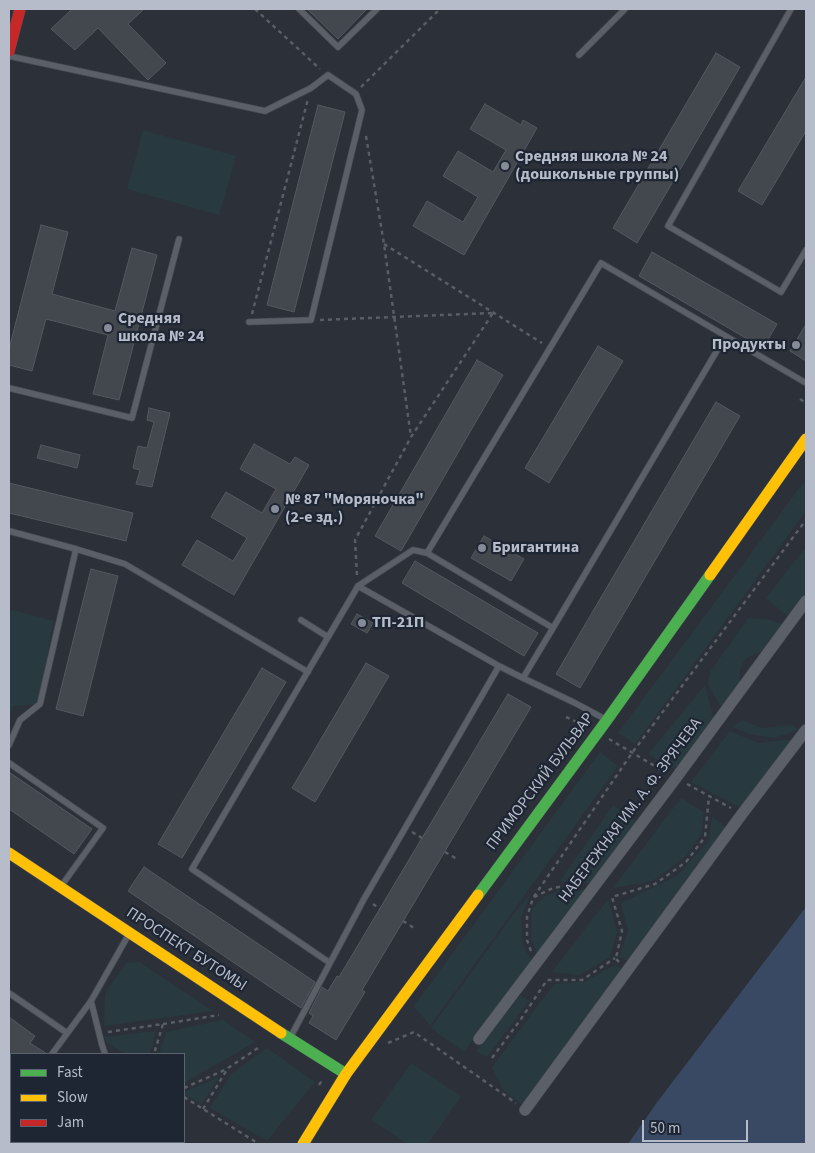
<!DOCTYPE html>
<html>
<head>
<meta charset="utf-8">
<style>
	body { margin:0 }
	#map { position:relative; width:815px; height:1153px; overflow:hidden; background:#2b3039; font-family:"Source Sans 3",sans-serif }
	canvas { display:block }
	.frame { position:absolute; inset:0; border:10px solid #b6bcc9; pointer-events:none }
	.legend { position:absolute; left:10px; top:1053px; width:175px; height:90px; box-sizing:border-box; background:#1e2634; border:1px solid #5b6270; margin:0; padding:6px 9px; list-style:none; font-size:15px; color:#b6bcc9 }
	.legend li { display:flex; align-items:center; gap:10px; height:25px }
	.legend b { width:25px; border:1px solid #5b6270 }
	.scale { position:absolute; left:642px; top:1120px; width:106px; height:22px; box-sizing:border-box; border:2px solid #b6bcc9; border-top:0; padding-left:6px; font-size:15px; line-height:18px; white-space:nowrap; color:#b6bcc9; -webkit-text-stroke:4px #1e2634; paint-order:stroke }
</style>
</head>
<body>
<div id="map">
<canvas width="815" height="1153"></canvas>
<div class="frame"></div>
<ul class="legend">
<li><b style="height:6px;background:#4caf50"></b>Fast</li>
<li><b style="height:6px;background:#ffc107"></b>Slow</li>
<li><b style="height:6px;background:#c62828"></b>Jam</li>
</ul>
<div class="scale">50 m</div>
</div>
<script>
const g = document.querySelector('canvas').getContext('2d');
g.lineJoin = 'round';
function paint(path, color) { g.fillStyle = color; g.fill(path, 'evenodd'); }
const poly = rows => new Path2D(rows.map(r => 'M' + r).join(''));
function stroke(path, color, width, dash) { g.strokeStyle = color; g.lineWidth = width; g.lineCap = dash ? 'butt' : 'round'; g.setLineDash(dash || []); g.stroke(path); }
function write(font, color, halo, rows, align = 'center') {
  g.font = font + ' "Source Sans 3",sans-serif'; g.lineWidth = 4.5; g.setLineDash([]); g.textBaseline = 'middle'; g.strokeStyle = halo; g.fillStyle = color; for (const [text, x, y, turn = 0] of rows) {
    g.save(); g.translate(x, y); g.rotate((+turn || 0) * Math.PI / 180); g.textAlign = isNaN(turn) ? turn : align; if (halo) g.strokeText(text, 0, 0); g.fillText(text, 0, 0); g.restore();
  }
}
paint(poly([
	[143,130,236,156,219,215,127,189],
	[806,479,806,511,635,744,618,733],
	[806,547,806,593,788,617,766,598],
	[9,609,53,621,40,704,13,706,9,719],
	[748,618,771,620,785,625,766,650,746,658,740,669,739,689,722,709,708,684,710,672],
	[705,685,714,720,677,771,648,754],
	[742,720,762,728,793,725,798,730,774,738,749,734,733,727],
	[730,731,758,743,795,739,741,808,691,782],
	[600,752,618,766,430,1026,414,1006],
	[681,798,704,812,701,834,687,855,653,881,613,888],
	[613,805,637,822,594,883,560,881],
	[712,817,733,832,628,961,619,957,628,931,621,903,677,876,709,840],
	[568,889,587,890,538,956,531,940,532,909,544,896],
	[531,893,521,917,523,945,532,963,464,1052,431,1028,512,916],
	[608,899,617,932,610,957,580,975,552,972],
	[139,962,213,1011,104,1026,105,994,126,963],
	[615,965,623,971,523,1105,503,1090,492,1067,554,984,584,982],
	[521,995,529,1001,487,1057,476,1051],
	[223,1020,255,1042,184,1083,184,1054,159,1054,166,1032],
	[156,1031,150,1054,126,1054,107,1043,104,1037],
	[267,1048,315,1082,267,1141,210,1108,231,1074],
	[411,1063,461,1096,428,1144,408,1144,371,1120],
	[219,1077,202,1104,184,1094,184,1092]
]), '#283a3f');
paint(poly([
	[806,907,806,1144,628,1144,658,1101]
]), '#3a4963');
const building = poly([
	[72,9,144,9,128,24,166,63,148,80,98,28,75,50,51,29,72,9],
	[307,9,367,9,338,39,307,9],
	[716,53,740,67,637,243,613,228,716,53],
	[806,77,806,131,762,205,738,191,806,77],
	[485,104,521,125,523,120,537,128,464,255,413,226,427,201,463,222,478,197,443,176,458,151,493,172,506,150,470,129,485,104],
	[318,105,345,112,294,312,267,305,318,105],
	[41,225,68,232,52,294,115,311,132,248,157,255,119,400,93,394,108,335,46,319,32,371,9,365,9,349,41,225],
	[652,252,777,324,763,348,639,276,652,252],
	[806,324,806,361,790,351,806,324],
	[598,346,623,361,549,483,525,468,598,346],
	[477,360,503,375,401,551,375,536,477,360],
	[716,402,740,416,580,688,556,674,716,402],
	[149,408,170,413,152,487,136,484,140,470,133,468,138,446,147,448,154,422,147,420,149,408],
	[254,444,290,464,295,457,309,465,234,595,182,565,197,540,233,561,247,538,211,517,226,492,262,513,276,489,240,469,254,444],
	[41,445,80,455,77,468,37,458,41,445],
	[9,483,133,513,126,541,9,513,9,483],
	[484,536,524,559,511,581,471,558,484,536],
	[415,561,538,633,524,656,402,583,415,561],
	[91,569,118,576,83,716,56,709,91,569],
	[357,614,373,623,367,633,351,624,357,614],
	[366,663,389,676,315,802,292,788,366,663],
	[262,668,286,682,182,858,158,844,262,668],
	[508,694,531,707,362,990,365,992,336,1040,309,1023,313,1016,309,1013,322,987,328,991,337,976,339,977,508,694],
	[9,772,92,829,74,854,9,809,9,772],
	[144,867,315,982,301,1008,128,891,144,867],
	[9,1017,35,1036,30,1043,47,1054,9,1054,9,1017]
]);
paint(building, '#43474e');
stroke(building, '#535861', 1);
const lane = poly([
	[299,9,338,47,377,9],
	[791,9,668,226,781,292,806,250],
	[579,55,625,9],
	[9,56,265,111,311,88,328,75,356,94,362,110,311,320,249,322],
	[9,388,132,418,179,239],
	[9,531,76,549,40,704,20,720,9,745],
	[76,549,125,564,308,672],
	[427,553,601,263,806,383],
	[358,586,413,550,427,553,553,628,523,678,575,703,605,719],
	[301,620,328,637],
	[553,628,725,337],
	[9,763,103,828,62,885],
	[330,963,364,899,499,666],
	[9,993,67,1033],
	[91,1001,102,1045,105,1054],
	[290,1038,330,963,192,869,358,586,499,666,523,678],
	[52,1054,91,1001,129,934],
	[41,1142,41,1144],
	[142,1142,143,1144]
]);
const street = poly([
	[479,1039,676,778,806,601],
	[525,1110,742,814,806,730]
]);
const fast = poly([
	[478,895,607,720,710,575],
	[281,1033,346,1074]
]);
const slow = poly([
	[710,575,806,439],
	[9,853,281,1033],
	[303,1144,346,1074,478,895]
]);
const jam = poly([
	[9,51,20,9]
]);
stroke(lane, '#474b51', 7);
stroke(street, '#474b51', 12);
stroke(fast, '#474b51', 12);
stroke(slow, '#474b51', 12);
stroke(jam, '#474b51', 12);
stroke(poly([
	[255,9,320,69],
	[361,87,440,9],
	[366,136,384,244,411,437],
	[384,244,542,343],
	[252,314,308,99],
	[320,320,492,313],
	[800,399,806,403],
	[357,575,355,540,411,437,493,313],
	[566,717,585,726],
	[609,739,665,772],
	[687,784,731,808],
	[412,832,422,838],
	[445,852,457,859],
	[534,897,553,888,574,884,581,885],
	[373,904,380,909],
	[403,921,414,928],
	[531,951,527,940,527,917,533,898,632,753,806,520],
	[619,962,615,958,617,954,622,931,612,897,655,884,686,862,705,837,709,796],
	[163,1024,219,1015],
	[108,1032,163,1024,154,1054],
	[388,1043,414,1032,516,1103],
	[492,1058,521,1019,547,980,582,980,615,958],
	[319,1085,323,1079],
	[184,1088,227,1069],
	[184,1097,259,1144],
	[203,1109,228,1068,261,1046]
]), '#585e64', 2.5, [4, 4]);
stroke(lane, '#5b5f67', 5.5);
stroke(street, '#5b5f67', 11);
stroke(fast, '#4caf50', 11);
stroke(slow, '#ffc107', 11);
stroke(jam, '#c62828', 11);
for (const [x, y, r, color] of [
	[505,166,5,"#858b97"],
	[108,328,5,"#858b97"],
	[796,345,5,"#858b97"],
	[275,509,5,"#858b97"],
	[482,548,5,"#858b97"],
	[362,623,5,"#858b97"]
]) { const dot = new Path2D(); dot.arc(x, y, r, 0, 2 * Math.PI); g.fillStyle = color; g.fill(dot); stroke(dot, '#1e2634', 2); }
write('bold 16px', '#b6bcc9', '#1e2634', [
	["Средняя школа № 24",515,157],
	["(дошкольные группы)",515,175],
	["Средняя",118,319],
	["школа № 24",118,337],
	["Продукты",786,345,"right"],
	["№ 87 \"Моряночка\"",285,500],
	["(2-е зд.)",285,518],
	["Бригантина",492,548],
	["ТП-21П",372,623]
], 'left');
write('16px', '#b6bcc9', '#1e2634', [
	["ПРИМОРСКИЙ БУЛЬВАР",541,782,-53],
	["НАБЕРЕЖНАЯ ИМ. А. Ф. ЗРЯЧЕВА",631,811,-53],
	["ПРОСПЕКТ БУТОМЫ",186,950,33]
]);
</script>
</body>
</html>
